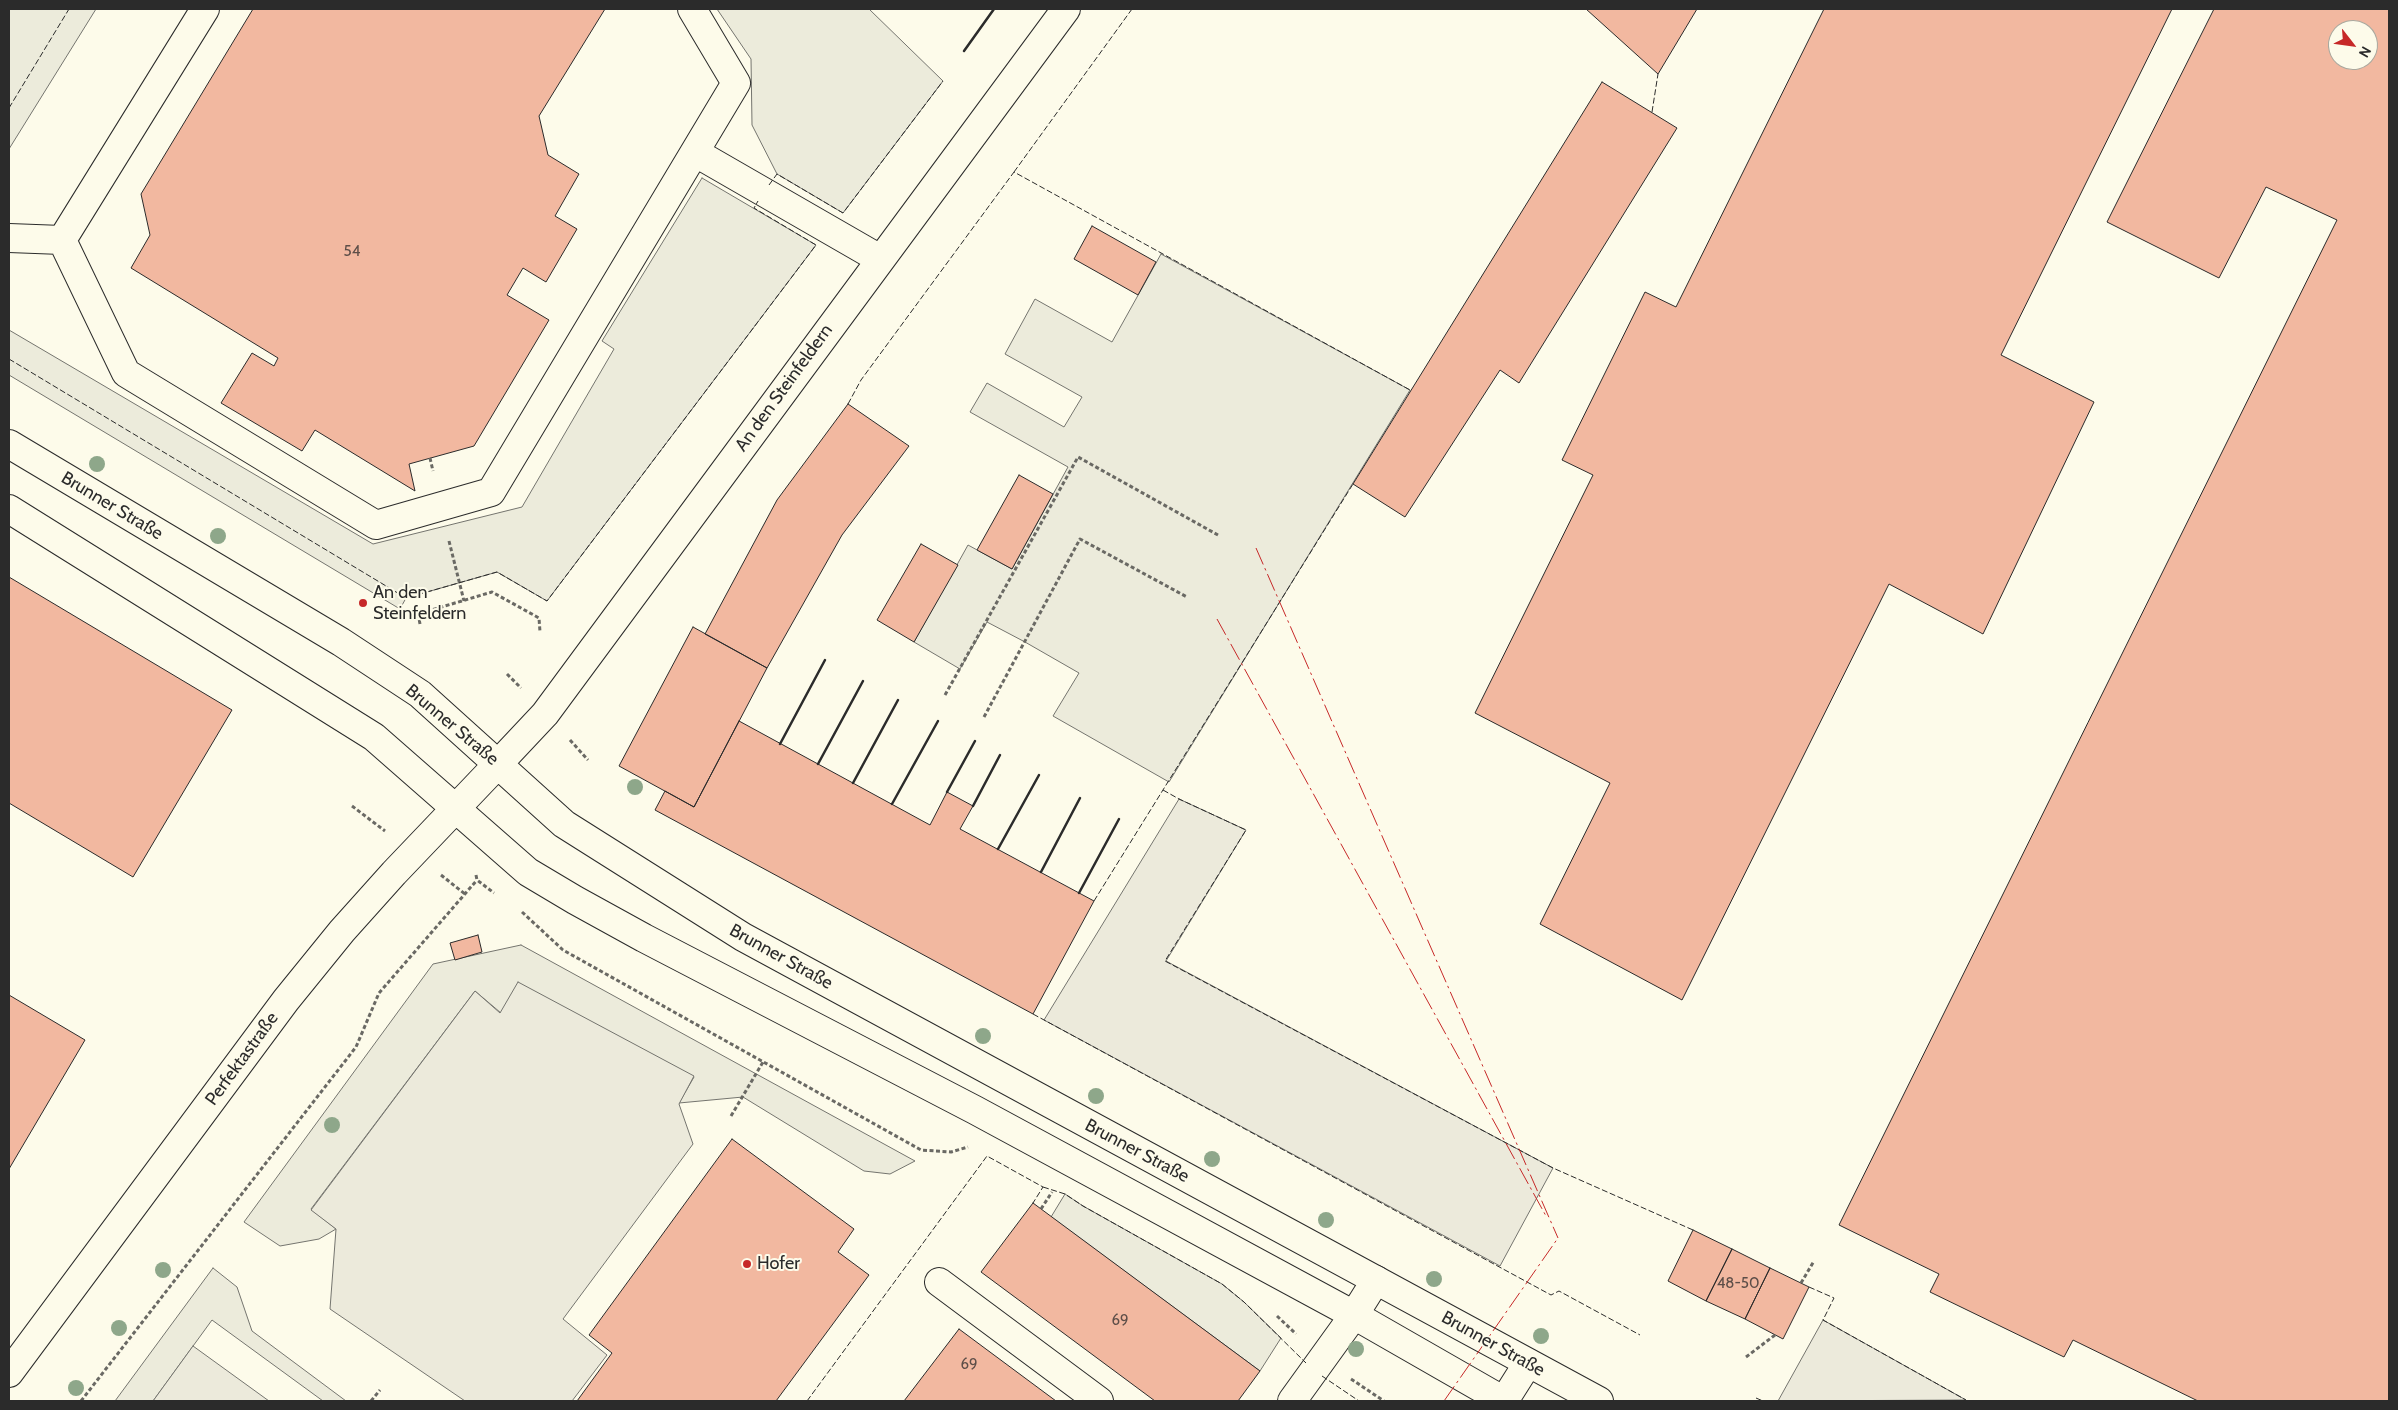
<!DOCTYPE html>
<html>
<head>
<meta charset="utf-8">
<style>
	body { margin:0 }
	#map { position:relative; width:2398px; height:1410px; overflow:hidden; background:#fdfbea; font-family:Cabin,sans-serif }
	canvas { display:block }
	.frame { position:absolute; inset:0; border:10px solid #2b2b2b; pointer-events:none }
	.north { position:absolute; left:2328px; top:20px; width:50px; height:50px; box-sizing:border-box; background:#fdfbea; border:1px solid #a9a89e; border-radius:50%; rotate:120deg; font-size:14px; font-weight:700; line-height:20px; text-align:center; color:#2b2b2b }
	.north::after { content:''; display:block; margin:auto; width:18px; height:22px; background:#c62828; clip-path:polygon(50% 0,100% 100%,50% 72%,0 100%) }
</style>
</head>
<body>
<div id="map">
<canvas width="2398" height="1410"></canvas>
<div class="frame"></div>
<div class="north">N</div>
</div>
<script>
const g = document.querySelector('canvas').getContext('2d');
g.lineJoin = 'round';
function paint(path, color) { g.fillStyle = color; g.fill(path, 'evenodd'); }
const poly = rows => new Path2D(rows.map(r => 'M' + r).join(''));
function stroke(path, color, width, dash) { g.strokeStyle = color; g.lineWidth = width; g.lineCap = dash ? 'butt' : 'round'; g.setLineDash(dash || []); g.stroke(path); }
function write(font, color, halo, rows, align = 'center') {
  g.font = font + ' Cabin,sans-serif'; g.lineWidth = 4; g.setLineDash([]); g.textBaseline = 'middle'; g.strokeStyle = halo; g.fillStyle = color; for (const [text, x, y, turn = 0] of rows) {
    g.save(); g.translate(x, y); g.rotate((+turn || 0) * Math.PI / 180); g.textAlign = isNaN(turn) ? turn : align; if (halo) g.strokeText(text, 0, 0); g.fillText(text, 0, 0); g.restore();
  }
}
const green = poly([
	[9,9,96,9,9,149,9,9],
	[717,9,869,9,943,81,843,213,777,174,752,125,751,59,717,9],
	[702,178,816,245,547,601,497,572,406,598,400,609,9,375,9,330,373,544,522,507,614,349,602,341,702,178],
	[1161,254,1410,390,1169,782,1053,716,1079,673,1025,642,987,622,960,669,914,642,968,545,1012,569,1068,467,970,412,987,383,1064,427,1082,397,1005,354,1035,299,1112,342,1161,254],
	[521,945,915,1161,890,1174,864,1171,743,1097,679,1103,694,1077,501,1013,475,991,311,1209,336,1229,319,1239,280,1246,244,1222,433,964,521,945],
	[1065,1194,1083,1206,1222,1284,1244,1302,1281,1338,1260,1371,1051,1217,1065,1194],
	[213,1268,237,1287,252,1331,346,1401,323,1401,212,1320,153,1401,115,1401,213,1268]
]);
paint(green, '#ecebdb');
stroke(green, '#74746e', 1);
const parking = poly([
	[1179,799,1246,830,1166,961,1553,1168,1500,1266,1044,1020,1179,799],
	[518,982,694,1076,679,1104,693,1144,563,1319,607,1355,572,1401,465,1401,330,1309,336,1229,311,1210,475,991,500,1013,518,982],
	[1823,1320,1966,1400,1778,1401,1823,1320],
	[193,1346,269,1401,153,1401,193,1346]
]);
paint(parking, '#eceadb');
stroke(parking, '#74746e', 1);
const building = poly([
	[253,9,605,9,539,116,548,155,579,174,555,216,577,229,546,282,523,268,507,295,549,320,474,446,409,464,415,491,315,430,302,451,221,403,252,353,274,366,278,358,131,268,150,235,141,194,253,9],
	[1586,9,1697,9,1658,74,1586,9],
	[1824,9,2172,9,2001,355,2094,402,1983,634,1889,584,1682,1000,1540,924,1610,783,1475,713,1593,475,1562,460,1645,292,1676,307,1824,9],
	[2214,9,2389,9,2389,1401,2198,1401,2073,1340,2064,1357,1930,1292,1939,1274,1839,1225,2337,220,2266,187,2219,278,2107,222,2214,9],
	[2338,30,2368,30,2368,60,2338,60,2338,30],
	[1602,82,1677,128,1519,383,1500,370,1405,517,1353,484,1602,82],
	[1092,226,1156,262,1138,295,1074,259,1092,226],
	[848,404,909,446,842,535,767,668,705,634,777,500,848,404],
	[1019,475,1053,494,1012,569,977,550,1019,475],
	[921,544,958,565,914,642,877,620,921,544],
	[9,577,232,710,133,877,9,803,9,577],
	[693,627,767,668,694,807,619,766,693,627],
	[739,721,930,825,947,792,973,806,960,829,1094,901,1033,1014,655,810,665,791,694,807,739,721],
	[478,935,482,952,455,960,450,943,478,935],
	[9,995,85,1040,9,1169,9,995],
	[732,1139,854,1229,838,1252,869,1275,776,1401,577,1401,612,1353,589,1335,732,1139],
	[1033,1203,1260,1371,1238,1401,1155,1401,981,1272,1033,1203],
	[1693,1230,1732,1249,1706,1301,1668,1281,1693,1230],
	[1732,1249,1770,1268,1745,1319,1706,1301,1732,1249],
	[1770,1268,1809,1287,1783,1339,1745,1319,1770,1268],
	[959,1329,1056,1401,904,1401,959,1329]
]);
paint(building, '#f2b8a0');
stroke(building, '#2b2b2b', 1);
const minor = poly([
	[696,153,880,259],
	[9,238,62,240,205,9],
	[62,240,126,373,376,525,491,492,736,83,692,9],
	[498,764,545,714,1066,9],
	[939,1282,1099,1401],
	[1292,1401,1354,1315,1376,1280],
	[1504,1401,1528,1363]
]);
const major = poly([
	[9,444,341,642,420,694,564,824,743,937,1599,1401],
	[9,509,374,737,528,872,575,900,644,938,975,1110,1354,1315,1504,1401],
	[9,1373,286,1000,342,931,394,873,498,764]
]);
stroke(minor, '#2b2b2b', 30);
stroke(major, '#2b2b2b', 30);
stroke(poly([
	[430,458,433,471],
	[449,541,464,601],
	[420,624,418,614,492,592,539,618,540,632],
	[507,674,521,688],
	[945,695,1078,457,1218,535],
	[984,717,1080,539,1187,597],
	[570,740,588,760],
	[352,806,385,831],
	[441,875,465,894],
	[476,875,477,880,494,893],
	[522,912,563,950,921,1150,951,1152,968,1147],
	[731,1116,763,1062],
	[1041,1209,1052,1192],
	[1801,1283,1814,1261],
	[1277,1316,1296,1334],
	[1746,1357,1775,1335],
	[1351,1379,1384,1401],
	[81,1401,356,1047,379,993,477,880],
	[371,1401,380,1390]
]), '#6a6964', 3, [4, 2.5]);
stroke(minor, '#fdfbea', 28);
stroke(major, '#fdfbea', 28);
stroke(poly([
	[9,108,69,9],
	[1652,112,1658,74],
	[1014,172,1132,9],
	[769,185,777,174,843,213,943,81],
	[9,359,406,598,497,572,547,601,816,245,754,208,758,201],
	[848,404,861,380,1014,172,1410,390],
	[1163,790,1179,799,1246,830,1165,961,1553,1168,1693,1230],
	[1094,901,1353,484],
	[1033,1014,1551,1295,1559,1291,1640,1335],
	[1043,1187,1065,1194,1083,1206,1222,1284,1244,1302,1306,1363],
	[1809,1287,1834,1298,1823,1320,1966,1400,1965,1401],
	[1322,1376,1359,1401],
	[1756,1398,1763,1401],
	[807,1401,987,1156,1043,1187,1033,1203]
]), '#2b2b2b', 1, [6, 2.5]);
stroke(poly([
	[964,51,994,9],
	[780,744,825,660],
	[818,764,863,681],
	[853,783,898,700],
	[947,792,975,741],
	[892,804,938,721],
	[973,806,1000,755],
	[998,849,1039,775],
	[1041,872,1080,798],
	[1079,893,1119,819]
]), '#2b2b2b', 2.5);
stroke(poly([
	[1256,548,1558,1238],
	[1217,619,1546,1216],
	[1444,1401,1558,1238]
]), '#c62828', 1, [18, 4, 2.5, 4]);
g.fillStyle = '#8ea78a';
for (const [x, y] of [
	[97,464],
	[218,536],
	[635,787],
	[983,1036],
	[1096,1096],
	[332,1125],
	[1212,1159],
	[1326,1220],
	[163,1270],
	[1434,1279],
	[119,1328],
	[1541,1336],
	[1356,1349],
	[76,1388]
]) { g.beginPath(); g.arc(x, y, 8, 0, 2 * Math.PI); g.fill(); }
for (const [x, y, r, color] of [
	[363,603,5,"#c62828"],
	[747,1264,5,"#c62828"]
]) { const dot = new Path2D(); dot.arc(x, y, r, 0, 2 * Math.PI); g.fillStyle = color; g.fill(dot); stroke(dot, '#fdfbea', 2); }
write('15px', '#5d4e48', null, [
	["54",352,252],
	["48-50",1738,1284],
	["69",1120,1321],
	["69",969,1365]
]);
write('18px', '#2b2b2b', '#fdfbea', [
	["An den Steinfeldern",784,388,-54],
	["Brunner Straße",112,506,31],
	["Brunner Straße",452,725,40],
	["Brunner Straße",781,957,29],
	["Perfektastraße",242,1059,-54],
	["Brunner Straße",1137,1151,28],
	["Brunner Straße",1493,1344,29]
]);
write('18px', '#2b2b2b', '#fdfbea', [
	["An den",373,593],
	["Steinfeldern",373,614],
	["Hofer",757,1264]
], 'left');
</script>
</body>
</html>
